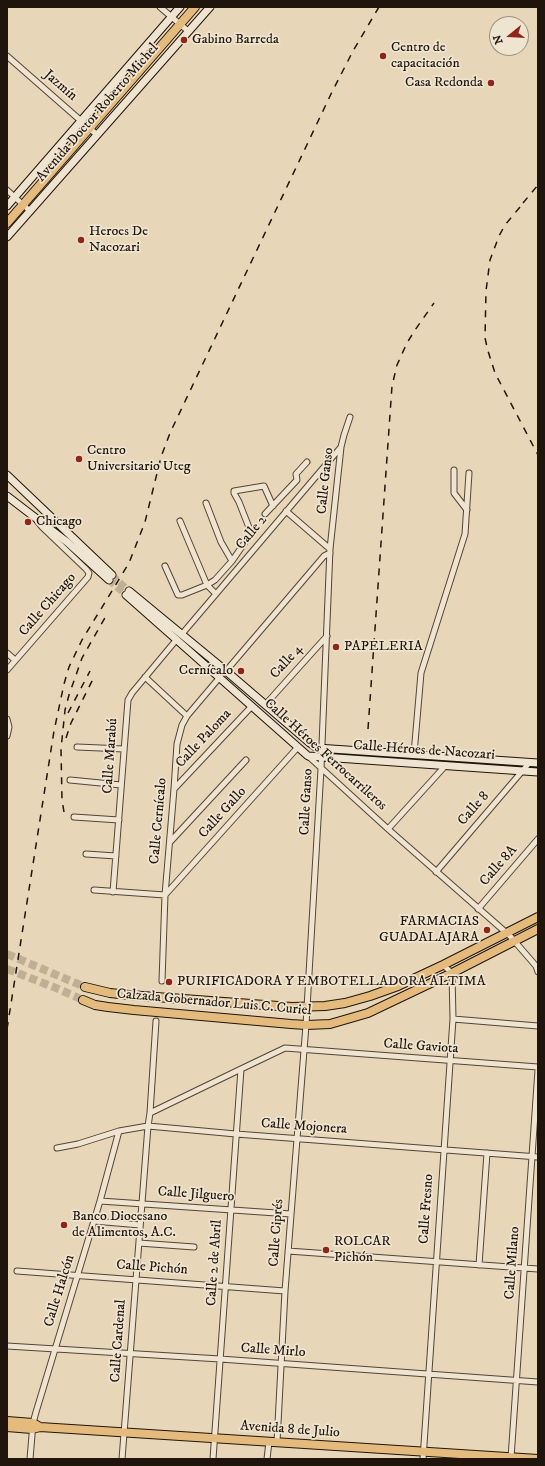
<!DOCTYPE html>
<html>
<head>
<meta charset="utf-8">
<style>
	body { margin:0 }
	#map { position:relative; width:545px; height:1466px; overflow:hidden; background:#e7d6b7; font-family:"IM FELL DW Pica",serif }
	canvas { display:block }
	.frame { position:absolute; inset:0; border:8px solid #20150c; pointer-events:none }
	.north { position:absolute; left:489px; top:16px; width:40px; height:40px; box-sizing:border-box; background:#efe4d0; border:1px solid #9c9182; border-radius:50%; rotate:252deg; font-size:11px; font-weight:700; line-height:16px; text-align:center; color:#20150c }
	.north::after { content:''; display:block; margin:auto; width:14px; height:18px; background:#8f2418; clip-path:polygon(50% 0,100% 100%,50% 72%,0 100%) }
</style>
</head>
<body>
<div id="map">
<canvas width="545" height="1466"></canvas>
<div class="frame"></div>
<div class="north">N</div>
</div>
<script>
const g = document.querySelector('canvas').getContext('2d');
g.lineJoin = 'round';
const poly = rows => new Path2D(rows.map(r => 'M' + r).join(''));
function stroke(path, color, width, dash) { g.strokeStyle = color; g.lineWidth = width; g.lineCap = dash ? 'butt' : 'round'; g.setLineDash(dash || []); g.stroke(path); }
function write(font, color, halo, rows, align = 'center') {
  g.font = font + ' "IM FELL DW Pica",serif'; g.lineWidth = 3.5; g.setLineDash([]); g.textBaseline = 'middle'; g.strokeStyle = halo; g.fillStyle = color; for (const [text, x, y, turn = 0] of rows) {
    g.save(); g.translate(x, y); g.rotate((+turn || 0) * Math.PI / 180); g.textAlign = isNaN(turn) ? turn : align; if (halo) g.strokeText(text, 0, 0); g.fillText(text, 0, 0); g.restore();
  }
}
stroke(poly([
	[112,575,129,591],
	[109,580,126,595]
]), '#bfaf95', 7, [7, 3.5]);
stroke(poly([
	[7,954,85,987],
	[7,969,56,988,83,1000]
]), '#bfaf95', 8, [8, 4]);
const minor = poly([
	[160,7,188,31],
	[7,56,96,134],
	[7,190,30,211],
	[454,470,454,493,467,510],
	[206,503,221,542,232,561],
	[286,511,330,549],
	[265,514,297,480,296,474,307,462],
	[180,521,207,585,216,594],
	[165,566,178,595,182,595,207,585,215,580,232,561,250,535,250,530,239,502,234,493,234,491,264,486,273,506],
	[182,634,341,447],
	[7,653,15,660],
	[7,670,88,577,89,573,86,569,42,527,37,521],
	[226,671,324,556,330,553],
	[145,677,187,716],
	[265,705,327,636],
	[7,719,9,727,7,736],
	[77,747,124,749],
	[414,754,421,673,465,534,469,473],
	[308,756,388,829,510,936,536,966,538,972],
	[70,780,121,785],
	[174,789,252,706],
	[74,817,119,820],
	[388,829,446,765],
	[170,842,246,760],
	[86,854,116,856],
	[436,872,530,762],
	[94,890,165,895,298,747],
	[113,892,128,700,132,693,177,639],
	[478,909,538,839],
	[162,981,165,895,174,789,177,744,182,725,187,716,220,677],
	[453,1019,538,1026],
	[150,1113,241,1069,285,1048,538,1067],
	[57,1148,78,1144,119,1131,148,1126,236,1134,538,1157],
	[100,1201,291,1214],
	[94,1221,140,1225],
	[139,1243,194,1247],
	[288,1251,538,1269],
	[479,1265,487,1153],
	[17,1271,285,1291],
	[7,1346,220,1359,538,1382],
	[277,1442,285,1291,306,1025,321,769,330,549,341,447,344,435,350,417],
	[511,1458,538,1070],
	[30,1459,33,1423,36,1412,100,1201,119,1131],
	[122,1459,148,1126,150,1113,156,1021],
	[213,1459,241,1069],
	[267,1459,269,1442],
	[423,1459,453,1019,452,973,443,965]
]);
const secondary = poly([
	[7,206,180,7],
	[7,237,210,7],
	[7,475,112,575],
	[7,496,67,542,109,580],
	[129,591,226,671,310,743,317,748,538,763],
	[126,595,308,756,538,772]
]);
const primary = poly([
	[7,223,195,7],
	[85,987,110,993,129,995,292,1007,325,1006,345,1003,370,996,398,986,443,965,538,917],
	[83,1000,95,1005,108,1007,134,1010,291,1024,306,1025,330,1024,368,1013,452,973,538,929],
	[7,1421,33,1423,40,1427],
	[7,1427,32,1429,40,1427,538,1459]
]);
stroke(minor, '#524537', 7);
stroke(secondary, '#20150c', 9);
stroke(primary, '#20150c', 10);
stroke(minor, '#efe4d0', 5);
stroke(secondary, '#efe4d0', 7);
stroke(primary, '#e4bb7c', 8);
stroke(poly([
	[523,203,538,185],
	[520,207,505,225,499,236,490,260,486,291,485,338,488,351,495,373,538,455],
	[68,713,90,671],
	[368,729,392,386,397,365,407,343,415,330,434,303],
	[66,738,71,723,95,675],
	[64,812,62,800,61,749,65,710,69,695,82,658,106,616],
	[7,1029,54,731,64,684,69,667,82,640,129,563,145,522,161,457,170,433,331,94,353,51,379,7]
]), '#20150c', 1.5, [7, 7]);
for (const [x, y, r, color] of [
	[184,40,4,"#8f2418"],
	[383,56,4,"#8f2418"],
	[491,83,4,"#8f2418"],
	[81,240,4,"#8f2418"],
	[79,459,4,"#8f2418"],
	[28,522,4,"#8f2418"],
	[336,647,4,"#8f2418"],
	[241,671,4,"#8f2418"],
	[487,930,4,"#8f2418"],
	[169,982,4,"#8f2418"],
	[64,1225,4,"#8f2418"],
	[326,1250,4,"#8f2418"]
]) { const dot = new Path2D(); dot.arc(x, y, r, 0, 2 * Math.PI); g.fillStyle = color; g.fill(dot); stroke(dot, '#efe4d0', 1.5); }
write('14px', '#20150c', '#efe4d0', [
	["Gabino Barreda",192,40],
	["Centro de",391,48],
	["capacitación",391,64],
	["Casa Redonda",483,83,"right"],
	["Heroes De",89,232],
	["Nacozari",89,248],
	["Centro",87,451],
	["Universitario Uteg",87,467],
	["Chicago",36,522],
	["PAPELERIA",344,647],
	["Cernícalo",233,671,"right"],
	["FARMACIAS",479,922,"right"],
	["GUADALAJARA",479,938,"right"],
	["PURIFICADORA Y EMBOTELLADORA ALTIMA",177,982],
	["Banco Diocesano",72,1217],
	["de Alimentos, A.C.",72,1233],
	["ROLCAR",334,1242],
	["Pichón",334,1258]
], 'left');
write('14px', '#20150c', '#efe4d0', [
	["Jazmín",60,86,41],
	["Avenida Doctor Roberto Michel",98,113,-49],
	["Calle Ganso",326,481,-84],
	["Calle 2",252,533,-50],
	["Calle Chicago",48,605,-49],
	["Calle 4",287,662,-48],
	["Calle Paloma",204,739,-47],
	["Calle Héroes de Nacozari",424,751,4],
	["Calle Héroes Ferrocarrileros",325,755,42],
	["Calle Marabú",111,756,-86],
	["Calle Ganso",307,802,-87],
	["Calle 8",474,809,-49],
	["Calle Gallo",223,813,-48],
	["Calle Cernícalo",159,821,-85],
	["Calle 8A",499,866,-49],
	["Calzada Gobernador Luis C. Curiel",214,1003,5],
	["Calle Gaviota",421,1047,4],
	["Calle Mojonera",304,1127,4],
	["Calle Jilguero",196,1195,4],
	["Calle Fresno",427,1209,-86],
	["Calle Ciprés",277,1233,-86],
	["Calle 2 de Abril",215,1263,-86],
	["Calle Milano",513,1263,-86],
	["Calle Pichón",152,1268,4],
	["Calle Halcón",60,1291,-73],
	["Calle Cardenal",119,1341,-86],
	["Calle Mirlo",273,1351,4],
	["Avenida 8 de Julio",290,1430,4]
]);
</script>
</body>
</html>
